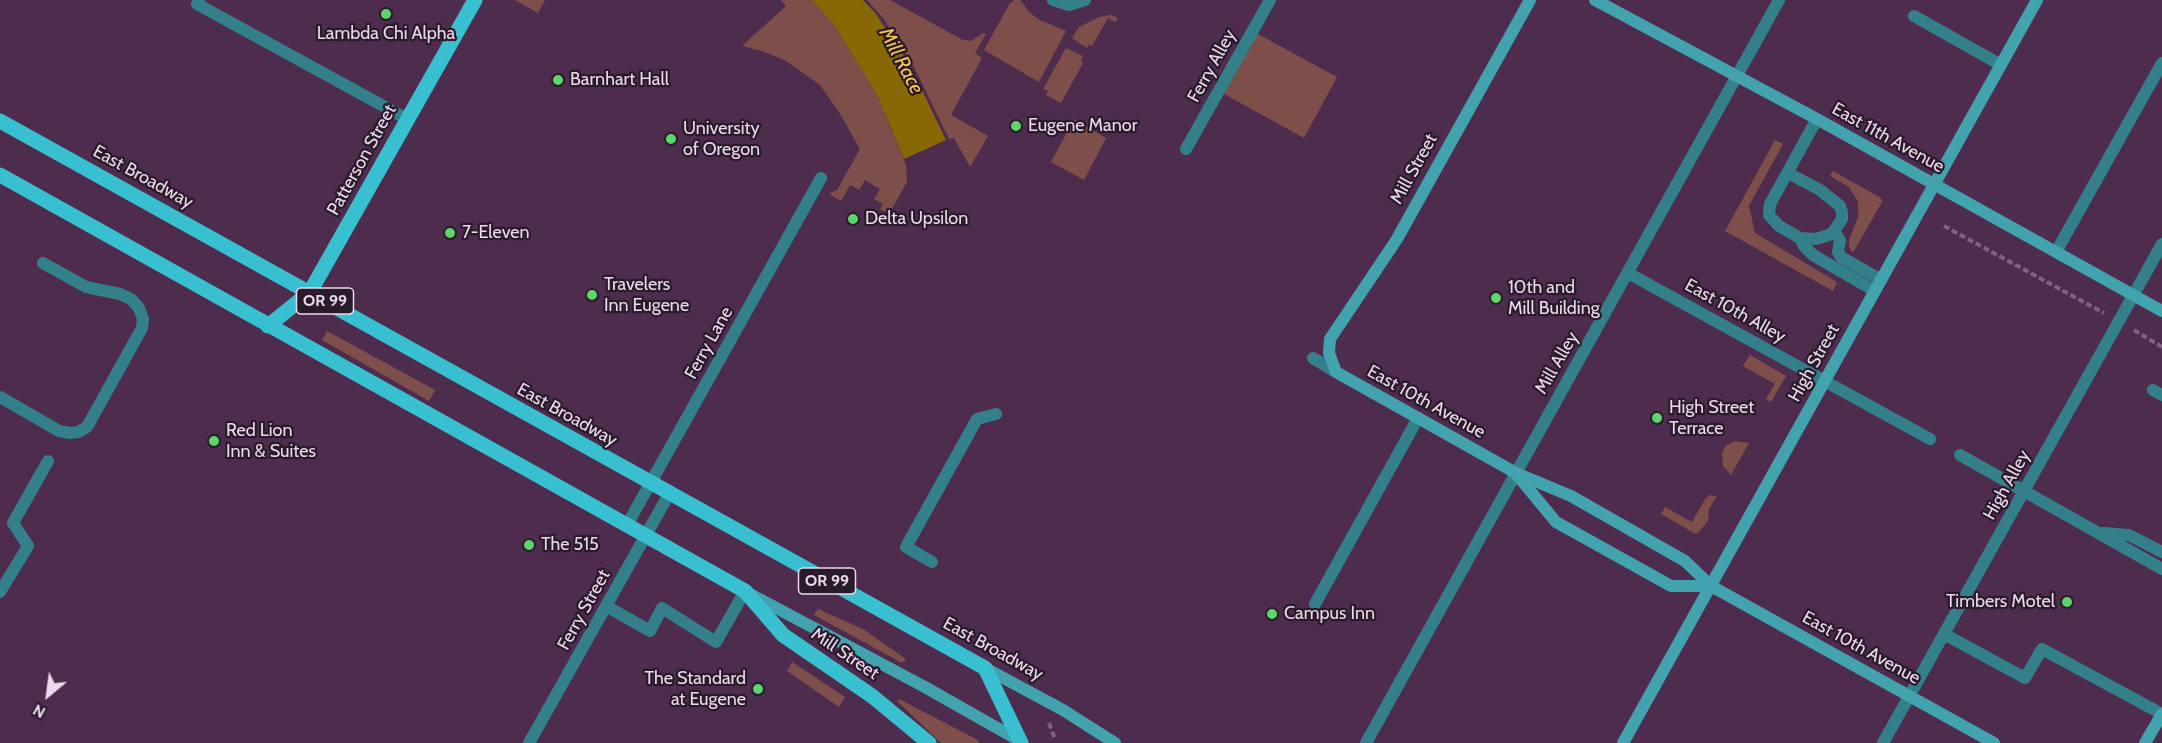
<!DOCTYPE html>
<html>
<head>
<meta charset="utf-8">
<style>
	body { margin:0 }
	#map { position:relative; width:2162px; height:743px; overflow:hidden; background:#4d2c4d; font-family:Cabin,sans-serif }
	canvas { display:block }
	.north { position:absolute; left:18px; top:665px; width:60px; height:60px; -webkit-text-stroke:4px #2a1b2a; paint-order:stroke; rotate:209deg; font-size:16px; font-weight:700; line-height:24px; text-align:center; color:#ecd8ec }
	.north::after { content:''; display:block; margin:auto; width:21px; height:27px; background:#ecd8ec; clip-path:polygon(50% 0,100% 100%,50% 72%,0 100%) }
</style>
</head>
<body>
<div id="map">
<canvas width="2162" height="743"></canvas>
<div class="north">N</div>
</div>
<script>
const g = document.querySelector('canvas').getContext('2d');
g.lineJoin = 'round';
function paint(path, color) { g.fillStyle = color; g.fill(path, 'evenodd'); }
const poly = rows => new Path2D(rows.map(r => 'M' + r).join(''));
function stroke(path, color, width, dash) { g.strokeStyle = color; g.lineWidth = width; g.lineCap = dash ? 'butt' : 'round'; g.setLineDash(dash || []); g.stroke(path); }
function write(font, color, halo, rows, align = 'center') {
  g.font = font + ' Cabin,sans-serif'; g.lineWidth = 4.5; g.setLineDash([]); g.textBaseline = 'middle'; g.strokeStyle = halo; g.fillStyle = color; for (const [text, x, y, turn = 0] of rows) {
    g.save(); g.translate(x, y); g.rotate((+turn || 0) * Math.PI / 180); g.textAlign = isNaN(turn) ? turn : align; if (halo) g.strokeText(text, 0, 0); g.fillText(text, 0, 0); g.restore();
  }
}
paint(poly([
	[515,0,545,0,538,13],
	[781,0,812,0,835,26,878,97,906,165,907,182,889,214,880,209,883,204,874,199,880,189,865,180,859,190,850,185,841,201,832,196,830,193,837,190,860,149,839,112,820,85,786,61,762,51,742,46,786,6],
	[867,0,890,0,963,40,971,41,983,33,986,34,975,53,982,58,951,115,988,136,970,167,954,138,949,139,914,67,883,18],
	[1015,0,1020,0,1030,13,1040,20,1066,31,1039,82,984,50,1010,3],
	[1111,15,1118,18,1115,22,1108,18,1092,46,1089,44,1087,48,1072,38,1079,27,1099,17],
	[1256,33,1337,77,1304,138,1224,94],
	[1066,48,1083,56,1081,62,1083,63,1061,103,1046,95,1048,91,1043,89],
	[1074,119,1106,138,1084,180,1051,162],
	[1775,140,1783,144,1749,206,1755,233,1837,282,1833,291,1725,231],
	[1833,171,1881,198,1882,202,1853,253,1849,247,1849,240,1858,217,1858,202,1849,187,1830,176],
	[327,331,435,390,429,401,322,340],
	[1750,355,1786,376,1771,402,1766,399,1775,384,1743,366],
	[1735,441,1749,443,1731,475,1723,466,1722,453,1726,446],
	[1710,495,1717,496,1709,509,1708,521,1698,533,1694,533,1661,514,1665,507,1692,522,1705,499],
	[818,609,863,629,906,659,902,663,814,615],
	[792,662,845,697,839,707,787,671],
	[899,699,978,740,979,743,941,743,897,701]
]), '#7e4f4a');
paint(poly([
	[812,0,863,0,876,14,910,65,946,140,904,159,878,97,835,26]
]), '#886804');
stroke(poly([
	[1944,226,2104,313],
	[2134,330,2162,347],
	[1049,723,1055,739]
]), '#7f627f', 4, [6, 3]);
stroke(poly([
	[199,0,197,4,407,119],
	[1053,0,1069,5,1085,0],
	[1914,16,2001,65],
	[1817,119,1770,204,1769,215,1779,226,1800,238,1804,246,1813,255,1875,291],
	[1186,149,1270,0],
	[1788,173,1820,190,1840,206,1842,212,1842,219,1834,231,1840,240,1838,252,1841,257,1881,280],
	[1800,238,1816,239,1829,235,1834,231],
	[2056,252,2162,63],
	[1628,273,1930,439],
	[1313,358,1336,372],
	[2153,390,2162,395],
	[0,397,59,431,70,433,78,432,87,427,142,328,143,319,139,308,131,299,120,294,86,287,43,263],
	[1960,455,2162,569],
	[2103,533,2129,535,2162,552],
	[932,562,906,547,977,419,996,414],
	[0,592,28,546,13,523,48,461],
	[1315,604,1418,418],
	[606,606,650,631,662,608,716,642,745,591],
	[1944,634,2025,678,2042,649,2162,714],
	[1366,743,1779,0],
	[1883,743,2162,244]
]), '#34808a', 12);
stroke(poly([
	[627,525,821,178],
	[529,743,669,494]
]), '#34808a', 12);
stroke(poly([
	[1530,0,1397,239,1330,339,1329,353,1336,372,1516,473,1571,496,1685,561,1711,586,1994,743],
	[1595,0,1817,119,2162,311],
	[1517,475,1556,522,1671,586,1711,586],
	[750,594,923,686,1022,742],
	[985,668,1063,710,1115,743],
	[1623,743,2037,0],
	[2145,743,2162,714]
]), '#42a3af', 12);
stroke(poly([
	[0,121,985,668,1021,743],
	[0,175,745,591,783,635,872,696,929,743],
	[268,326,310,292,475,0]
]), '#38c0d0', 15);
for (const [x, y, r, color] of [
	[386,14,6,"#5cd56d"],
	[558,80,6,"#5cd56d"],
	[1016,126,6,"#5cd56d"],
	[671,139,6,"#5cd56d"],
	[853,219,6,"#5cd56d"],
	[450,233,6,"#5cd56d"],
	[592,295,6,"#5cd56d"],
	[1496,298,6,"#5cd56d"],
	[1657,418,6,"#5cd56d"],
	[214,441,6,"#5cd56d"],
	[529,545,6,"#5cd56d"],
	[2067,602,6,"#5cd56d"],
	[1272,614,6,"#5cd56d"],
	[758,689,6,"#5cd56d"]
]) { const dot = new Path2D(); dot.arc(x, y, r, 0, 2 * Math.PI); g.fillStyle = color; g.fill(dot); stroke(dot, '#2a1b2a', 2); }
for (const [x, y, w] of [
	[325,301,57],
	[827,581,57]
]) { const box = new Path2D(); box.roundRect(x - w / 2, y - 13, w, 26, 4.5); g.fillStyle = '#2a1b2a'; g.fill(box); stroke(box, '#ecd8ec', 1.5); }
write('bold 16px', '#ecd8ec', null, [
	["OR 99",325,301],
	["OR 99",827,581]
]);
write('18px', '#ecd8ec', '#2a1b2a', [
	["Lambda Chi Alpha",386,34,"center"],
	["Barnhart Hall",570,80],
	["Eugene Manor",1028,126],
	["University",683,129],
	["of Oregon",683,150],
	["Delta Upsilon",865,219],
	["7-Eleven",462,233],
	["Travelers",604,285],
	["Inn Eugene",604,306],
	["10th and",1508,288],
	["Mill Building",1508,309],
	["High Street",1669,408],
	["Terrace",1669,429],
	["Red Lion",226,431],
	["Inn & Suites",226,452],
	["The 515",541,545],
	["Timbers Motel",2055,602,"right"],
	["Campus Inn",1284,614],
	["The Standard",746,679,"right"],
	["at Eugene",746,700,"right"]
], 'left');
write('18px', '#ecd8ec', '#2a1b2a', [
	["Ferry Alley",1212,66,-61],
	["East 11th Avenue",1888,138,29],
	["Patterson Street",362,160,-61],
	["Mill Street",1414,169,-61],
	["East Broadway",143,177,29],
	["East 10th Alley",1735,311,29],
	["Ferry Lane",709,343,-61],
	["Mill Alley",1557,363,-60],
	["High Street",1814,363,-61],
	["East 10th Avenue",1426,402,29],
	["East Broadway",567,415,29],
	["High Alley",2007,485,-61],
	["Ferry Street",584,610,-61],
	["East 10th Avenue",1861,648,29],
	["East Broadway",993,649,29],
	["Mill Street",845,654,34]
]);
write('italic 20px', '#f5c757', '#2a1b2a', [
	["Mill Race",901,61,62]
]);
</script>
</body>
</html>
